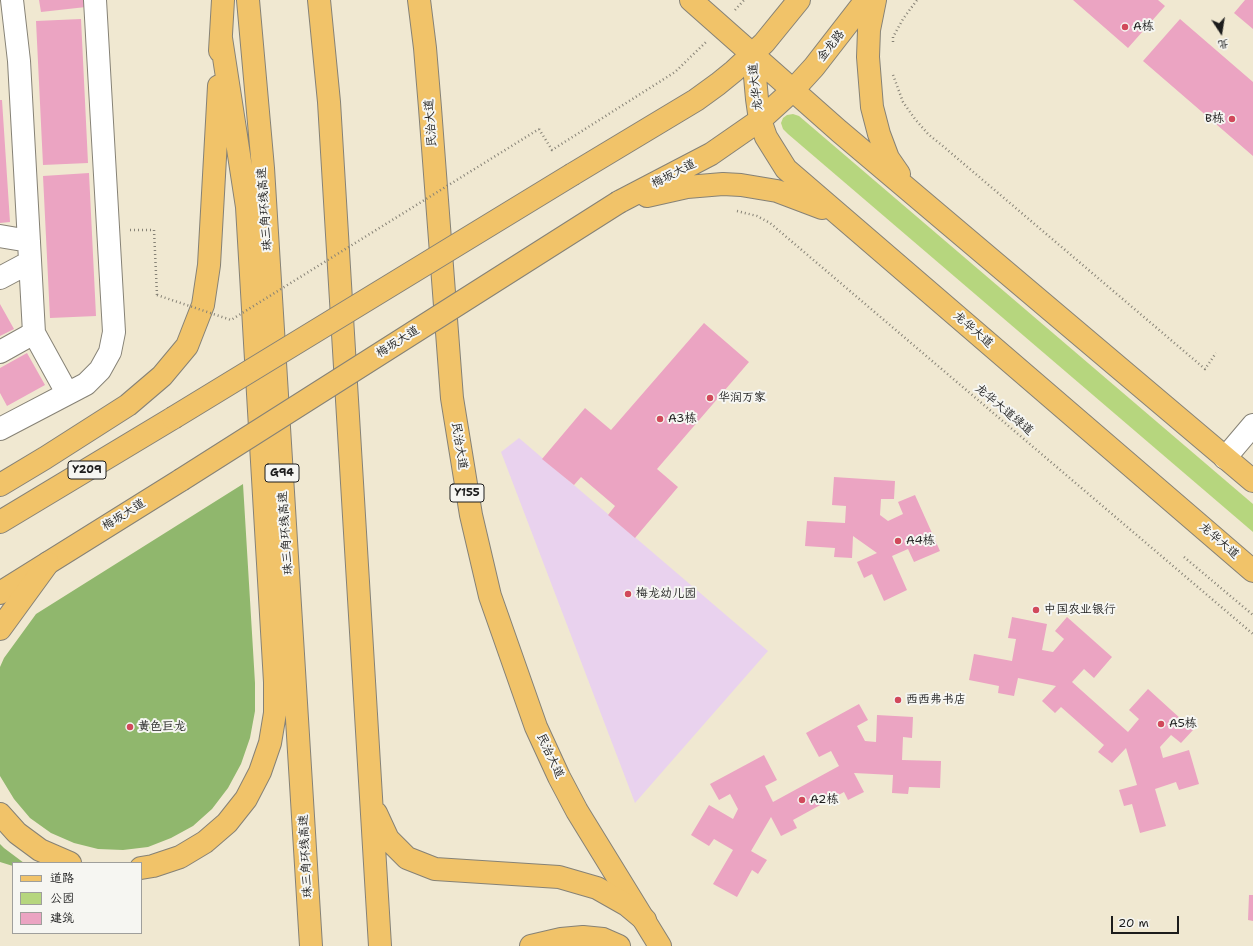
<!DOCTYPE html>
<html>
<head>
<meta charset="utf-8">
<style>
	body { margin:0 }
	#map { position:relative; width:1253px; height:946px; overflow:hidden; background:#f0e8d1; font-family:"Shantell Sans","LXGW WenKai TC",sans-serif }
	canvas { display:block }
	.legend { position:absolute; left:12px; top:862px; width:130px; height:72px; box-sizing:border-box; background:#f6f6f2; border:1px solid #9f9f9c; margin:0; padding:5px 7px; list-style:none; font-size:12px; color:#1c1c1c }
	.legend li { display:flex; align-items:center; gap:8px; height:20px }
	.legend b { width:20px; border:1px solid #9f9f9c }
	.north { position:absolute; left:1201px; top:12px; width:40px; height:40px; -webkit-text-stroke:3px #f6f6f2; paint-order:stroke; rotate:168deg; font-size:11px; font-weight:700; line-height:16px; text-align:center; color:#1c1c1c }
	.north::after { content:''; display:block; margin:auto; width:14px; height:18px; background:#1c1c1c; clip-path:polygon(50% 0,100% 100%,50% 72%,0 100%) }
	.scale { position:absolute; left:1111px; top:916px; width:68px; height:18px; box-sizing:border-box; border:2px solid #1c1c1c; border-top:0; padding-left:5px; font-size:12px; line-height:14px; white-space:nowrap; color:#1c1c1c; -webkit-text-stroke:3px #f6f6f2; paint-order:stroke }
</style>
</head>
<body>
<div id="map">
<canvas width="1253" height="946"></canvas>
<ul class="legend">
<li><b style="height:5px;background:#f1c369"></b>道路</li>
<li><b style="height:11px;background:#b6d67e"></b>公园</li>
<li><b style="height:11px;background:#eba4c2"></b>建筑</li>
</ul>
<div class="north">北</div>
<div class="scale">20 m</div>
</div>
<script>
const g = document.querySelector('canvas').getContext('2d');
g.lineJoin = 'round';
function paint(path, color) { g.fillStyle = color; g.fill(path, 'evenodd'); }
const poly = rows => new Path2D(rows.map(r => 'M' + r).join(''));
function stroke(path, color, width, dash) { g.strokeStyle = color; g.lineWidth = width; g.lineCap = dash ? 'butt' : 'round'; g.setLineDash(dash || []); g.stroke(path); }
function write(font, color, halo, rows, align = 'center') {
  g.font = font + ' "Shantell Sans","LXGW WenKai TC",sans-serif'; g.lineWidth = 4; g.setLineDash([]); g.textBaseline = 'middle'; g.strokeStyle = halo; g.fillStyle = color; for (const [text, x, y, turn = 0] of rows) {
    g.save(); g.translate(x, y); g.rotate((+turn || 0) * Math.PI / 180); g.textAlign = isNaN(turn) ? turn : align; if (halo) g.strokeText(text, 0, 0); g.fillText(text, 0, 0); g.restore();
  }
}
paint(poly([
	[519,438,768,651,635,803,501,452]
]), '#e9d2ee');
paint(poly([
	[793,114,799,116,1253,504,1253,532,788,134,783,129,781,123,783,118,787,115]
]), '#b6d67e');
paint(poly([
	[243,484,255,683,255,711,250,738,241,764,228,788,212,809,193,826,171,838,148,847,123,850,98,849,74,843,51,833,30,818,14,799,0,776,0,667,4,658,36,614],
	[0,844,4,848,24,863,13,863,13,866,0,862]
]), '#90b76d');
paint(poly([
	[39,0,85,0,86,7,41,12],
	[1073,0,1158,0,1165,6,1128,48],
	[1245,0,1253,0,1253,29,1234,13],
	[81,19,88,163,43,165,36,21],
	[1180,19,1253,82,1253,156,1143,61],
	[0,100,2,100,10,222,0,223],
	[89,173,96,316,50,318,43,176],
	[0,304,14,329,0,336],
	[704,323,749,362,657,469,678,487,635,538,608,515,615,506,581,477,574,485,542,459,585,408,611,430],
	[27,353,45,385,7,406,0,393,0,368],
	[834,477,895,481,894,499,881,499,880,515,888,521,903,514,898,502,915,495,940,551,914,562,908,549,892,556,907,590,884,601,872,574,864,578,857,562,877,553,853,536,852,558,834,557,835,548,805,546,807,521,845,523,846,506,832,505],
	[1012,617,1047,624,1042,650,1053,652,1064,639,1055,631,1067,617,1112,657,1094,678,1084,669,1072,682,1128,732,1139,719,1129,710,1148,689,1193,730,1181,743,1171,735,1160,747,1163,758,1189,750,1199,784,1179,790,1176,782,1155,789,1166,826,1140,833,1132,804,1124,806,1119,790,1137,785,1126,748,1112,763,1098,752,1104,745,1061,707,1055,713,1042,701,1056,686,1018,678,1014,696,998,693,999,686,969,680,974,654,1012,661,1016,639,1008,638],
	[859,704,868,720,857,726,865,741,876,742,877,715,913,717,912,738,903,737,902,760,941,761,940,788,909,787,908,794,892,793,893,775,854,773,864,792,848,800,844,792,793,820,797,828,781,836,771,817,751,851,767,860,758,874,752,870,737,897,713,884,733,850,714,839,709,846,691,835,709,805,733,819,738,809,730,794,719,800,710,784,764,755,777,780,765,786,773,802,839,766,831,751,819,757,806,733],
	[1249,895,1253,895,1253,921,1248,920]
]), '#eba4c2');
const minor = poly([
	[12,0,19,61,34,333,67,393],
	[0,236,29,241],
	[0,278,30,262],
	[0,352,34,333],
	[0,429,86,384,100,370,110,352,114,332,95,0],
	[1225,458,1253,425]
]);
const major = poly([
	[419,0,425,48,430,108,452,398,471,515,490,596,536,727,559,777,577,811,660,946],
	[691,0,839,131,1253,481],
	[875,0,869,30,868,57,872,107,879,134,888,158,899,174],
	[753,54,757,99,760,120,766,137,786,169,1253,571],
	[573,174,696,100,718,84,734,71,764,43,799,0],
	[647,196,687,187,723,184,741,185,777,191,822,208],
	[619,202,711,154,760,120,793,90,814,67,866,0],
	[0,522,173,418],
	[0,593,181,480]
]);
const highway = poly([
	[248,0,263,168,311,946],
	[319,0,329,102,380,946],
	[220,51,223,0],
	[0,485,45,458,128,405,162,376,187,346,203,305,209,265,219,86],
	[0,629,48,563],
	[376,813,388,839,407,858,435,869,559,877,597,888,627,905,645,920],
	[0,814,17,833,40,850,70,863],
	[141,868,153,866,180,857,205,842,227,823,246,799,260,772,270,743,275,713,275,682,247,207,221,38],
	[531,946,561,939,583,937,603,939,619,946]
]);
stroke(minor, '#868276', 24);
stroke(major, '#868276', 24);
stroke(highway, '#868276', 24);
stroke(poly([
	[735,10,744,0],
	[893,42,893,37,903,19,917,0],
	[893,75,903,102,915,119,928,134,944,147,1205,369,1216,353],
	[539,129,552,150,675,72,706,42],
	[737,211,757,216,770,223,1253,634],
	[130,230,154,230,157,295],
	[1184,557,1253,615]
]), '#868276', 2.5, [1, 3]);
stroke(minor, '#fff', 22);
stroke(major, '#f1c369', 22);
stroke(highway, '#f1c369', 22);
const majorBridge = poly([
	[173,418,573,174],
	[181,480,619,202]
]);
stroke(majorBridge, '#868276', 24, []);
stroke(poly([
	[157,295,231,320,539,129]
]), '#868276', 2.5, [1, 3]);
stroke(majorBridge, '#f1c369', 22);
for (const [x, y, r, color] of [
	[1125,27,4,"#d1495b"],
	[1232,119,4,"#d1495b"],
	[710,398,4,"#d1495b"],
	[660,419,4,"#d1495b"],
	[898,541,4,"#d1495b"],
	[628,594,4,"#d1495b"],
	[1036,610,4,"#d1495b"],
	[898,700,4,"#d1495b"],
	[1161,724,4,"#d1495b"],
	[130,727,4,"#d1495b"],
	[802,800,4,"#d1495b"]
]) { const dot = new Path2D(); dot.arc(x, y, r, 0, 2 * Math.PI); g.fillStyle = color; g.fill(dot); stroke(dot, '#f6f6f2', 1.5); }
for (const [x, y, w] of [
	[87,470,38],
	[282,473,34],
	[467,493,34]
]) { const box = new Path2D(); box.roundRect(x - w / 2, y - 9, w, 18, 3); g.fillStyle = '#f6f6f2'; g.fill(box); stroke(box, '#1c1c1c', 1); }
write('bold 11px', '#1c1c1c', null, [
	["Y209",87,470],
	["G94",282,473],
	["Y155",467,493]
]);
write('12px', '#1c1c1c', '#f6f6f2', [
	["A栋",1133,27],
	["B栋",1224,119,"right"],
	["华润万家",718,398],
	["A3栋",668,419],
	["A4栋",906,541],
	["梅龙幼儿园",636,594],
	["中国农业银行",1044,610],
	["西西弗书店",906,700],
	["A5栋",1169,724],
	["黄色巨龙",138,727],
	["A2栋",810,800]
], 'left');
write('12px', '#1c1c1c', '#f6f6f2', [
	["金龙路",831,46,-52],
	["龙华大道",756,87,-96],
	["民治大道",431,123,-94],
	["梅坂大道",674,174,-27],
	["珠三角环线高速",265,209,-94],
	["龙华大道",973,330,41],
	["梅坂大道",398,342,-32],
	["龙华大道绿道",1004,410,40],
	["民治大道",459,446,81],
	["梅坂大道",124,515,-32],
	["珠三角环线高速",286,533,-94],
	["龙华大道",1219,541,41],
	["民治大道",550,756,65],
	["珠三角环线高速",306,856,-93]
]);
</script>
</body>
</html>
